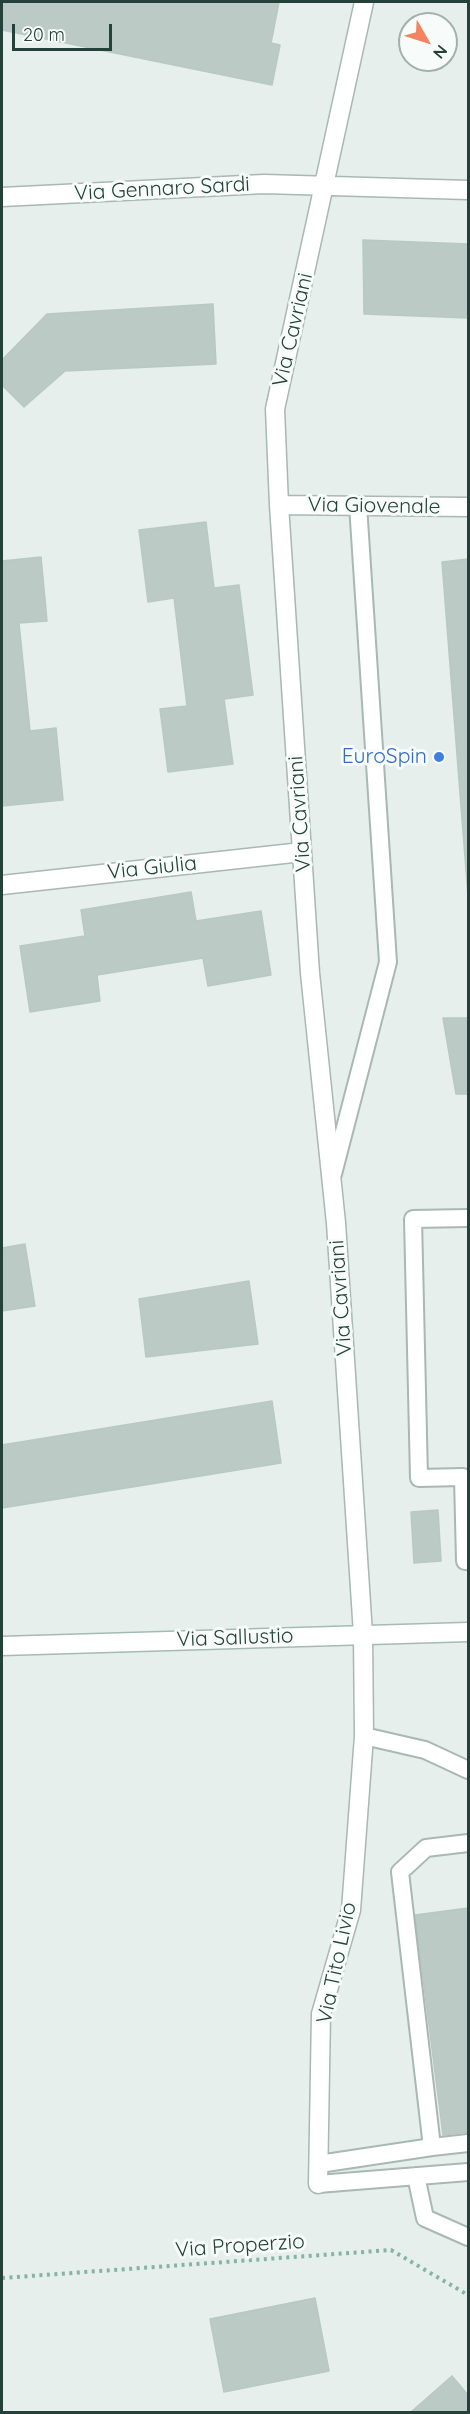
<!DOCTYPE html>
<html>
<head>
<meta charset="utf-8">
<style>
	body { margin:0 }
	#map { position:relative; width:470px; height:2414px; overflow:hidden; background:#e6efeb; font-family:Quicksand,sans-serif }
	canvas { display:block }
	.frame { position:absolute; inset:0; border:3px solid #24423a; pointer-events:none }
	.north { position:absolute; left:398px; top:12px; width:60px; height:60px; box-sizing:border-box; background:#f7fbf9; border:2px solid #a3b1ad; border-radius:50%; rotate:129deg; font-size:16px; font-weight:700; line-height:24px; text-align:center; color:#24423a }
	.north::after { content:''; display:block; margin:auto; width:21px; height:27px; background:#f4845f; clip-path:polygon(50% 0,100% 100%,50% 72%,0 100%) }
	.scale { position:absolute; left:12px; top:24px; width:100px; height:27px; box-sizing:border-box; border:3px solid #24423a; border-top:0; padding-left:8px; font-size:18px; line-height:21px; white-space:nowrap; color:#24423a; -webkit-text-stroke:4px #f7fbf9; paint-order:stroke }
</style>
</head>
<body>
<div id="map">
<canvas width="470" height="2414"></canvas>
<div class="frame"></div>
<div class="north">N</div>
<div class="scale">20 m</div>
</div>
<script>
const g = document.querySelector('canvas').getContext('2d');
g.lineJoin = 'round';
function paint(path, color) { g.fillStyle = color; g.fill(path, 'evenodd'); }
const poly = rows => new Path2D(rows.map(r => 'M' + r).join(''));
function stroke(path, color, width, dash) { g.strokeStyle = color; g.lineWidth = width; g.lineCap = dash ? 'butt' : 'round'; g.setLineDash(dash || []); g.stroke(path); }
function write(font, color, halo, rows, align = 'center') {
  g.font = font + ' Quicksand,sans-serif'; g.lineWidth = 6; g.setLineDash([]); g.textBaseline = 'middle'; g.strokeStyle = halo; g.fillStyle = color; for (const [text, x, y, turn = 0] of rows) {
    g.save(); g.translate(x, y); g.rotate((+turn || 0) * Math.PI / 180); g.textAlign = isNaN(turn) ? turn : align; if (halo) g.strokeText(text, 0, 0); g.fillText(text, 0, 0); g.restore();
  }
}
const building = poly([
	[2,2,279,2,271,43,280,45,272,85,2,30,2,2],
	[363,240,468,244,468,318,364,314,363,240],
	[213,304,216,364,65,371,24,407,2,385,2,360,47,314,213,304],
	[206,522,214,588,239,585,253,695,224,699,233,764,168,772,160,709,187,706,174,598,148,602,139,530,206,522],
	[41,557,47,621,19,623,30,731,56,728,63,800,2,806,2,561,41,557],
	[468,559,468,896,442,562,468,559],
	[191,892,196,921,261,911,271,975,208,986,203,958,97,975,100,1001,30,1012,20,946,85,936,81,910,191,892],
	[443,1018,468,1018,468,1094,456,1094,443,1018],
	[25,1244,35,1306,2,1311,2,1248,25,1244],
	[249,1281,258,1344,146,1357,139,1299,249,1281],
	[272,1401,281,1463,2,1508,2,1445,272,1401],
	[438,1510,441,1561,414,1563,411,1512,438,1510],
	[468,1908,468,2132,443,2135,415,1915,468,1908],
	[315,2298,329,2371,224,2392,210,2319,315,2298],
	[452,2376,468,2395,468,2412,411,2412,452,2376]
]);
paint(building, '#bbcac4');
stroke(building, '#b8c9c2', 1.5);
const lane = poly([
	[333,1174,388,962,358,505],
	[468,1218,413,1219,419,1478,463,1477,465,1561,468,1561],
	[364,1736,425,1750,468,1770],
	[468,1843,426,1848,400,1872,432,2147,468,2143],
	[319,2164,432,2147],
	[416,2176,425,2218,468,2237],
	[318,2184,468,2172]
]);
const street = poly([
	[2,197,264,184,468,190],
	[279,505,468,507],
	[2,885,302,852],
	[318,2184,321,2014,351,1910,364,1736,363,1634,336,1223,310,973,279,505,275,409,364,2]
]);
const secondary = poly([
	[2,1646,468,1632]
]);
stroke(lane, '#a8b8b2', 20);
stroke(street, '#a8b8b2', 21);
stroke(secondary, '#a4bbb3', 21);
stroke(poly([
	[2,2278,391,2250,468,2295]
]), '#86b3a5', 4, [3, 4.5]);
stroke(lane, '#fff', 16);
stroke(street, '#fff', 18);
stroke(secondary, '#fff', 18);
for (const [x, y, r, color] of [
	[439,757,6,"#3f7fe0"]
]) { const dot = new Path2D(); dot.arc(x, y, r, 0, 2 * Math.PI); g.fillStyle = color; g.fill(dot); stroke(dot, '#f7fbf9', 2); }
write('21px', '#24423a', '#f7fbf9', [
	["Via Gennaro Sardi",162,189,-3],
	["Via Cavriani",293,330,-77],
	["Via Giovenale",374,506,1],
	["Via Cavriani",300,814,-94],
	["Via Giulia",152,868,-6],
	["Via Cavriani",341,1298,-94],
	["Via Sallustio",235,1638,-2],
	["Via Tito Livio",337,1963,-78],
	["Via Properzio",240,2246,-4]
]);
write('21px', '#366cbe', '#f7fbf9', [
	["EuroSpin",427,757]
], 'right');
</script>
</body>
</html>
